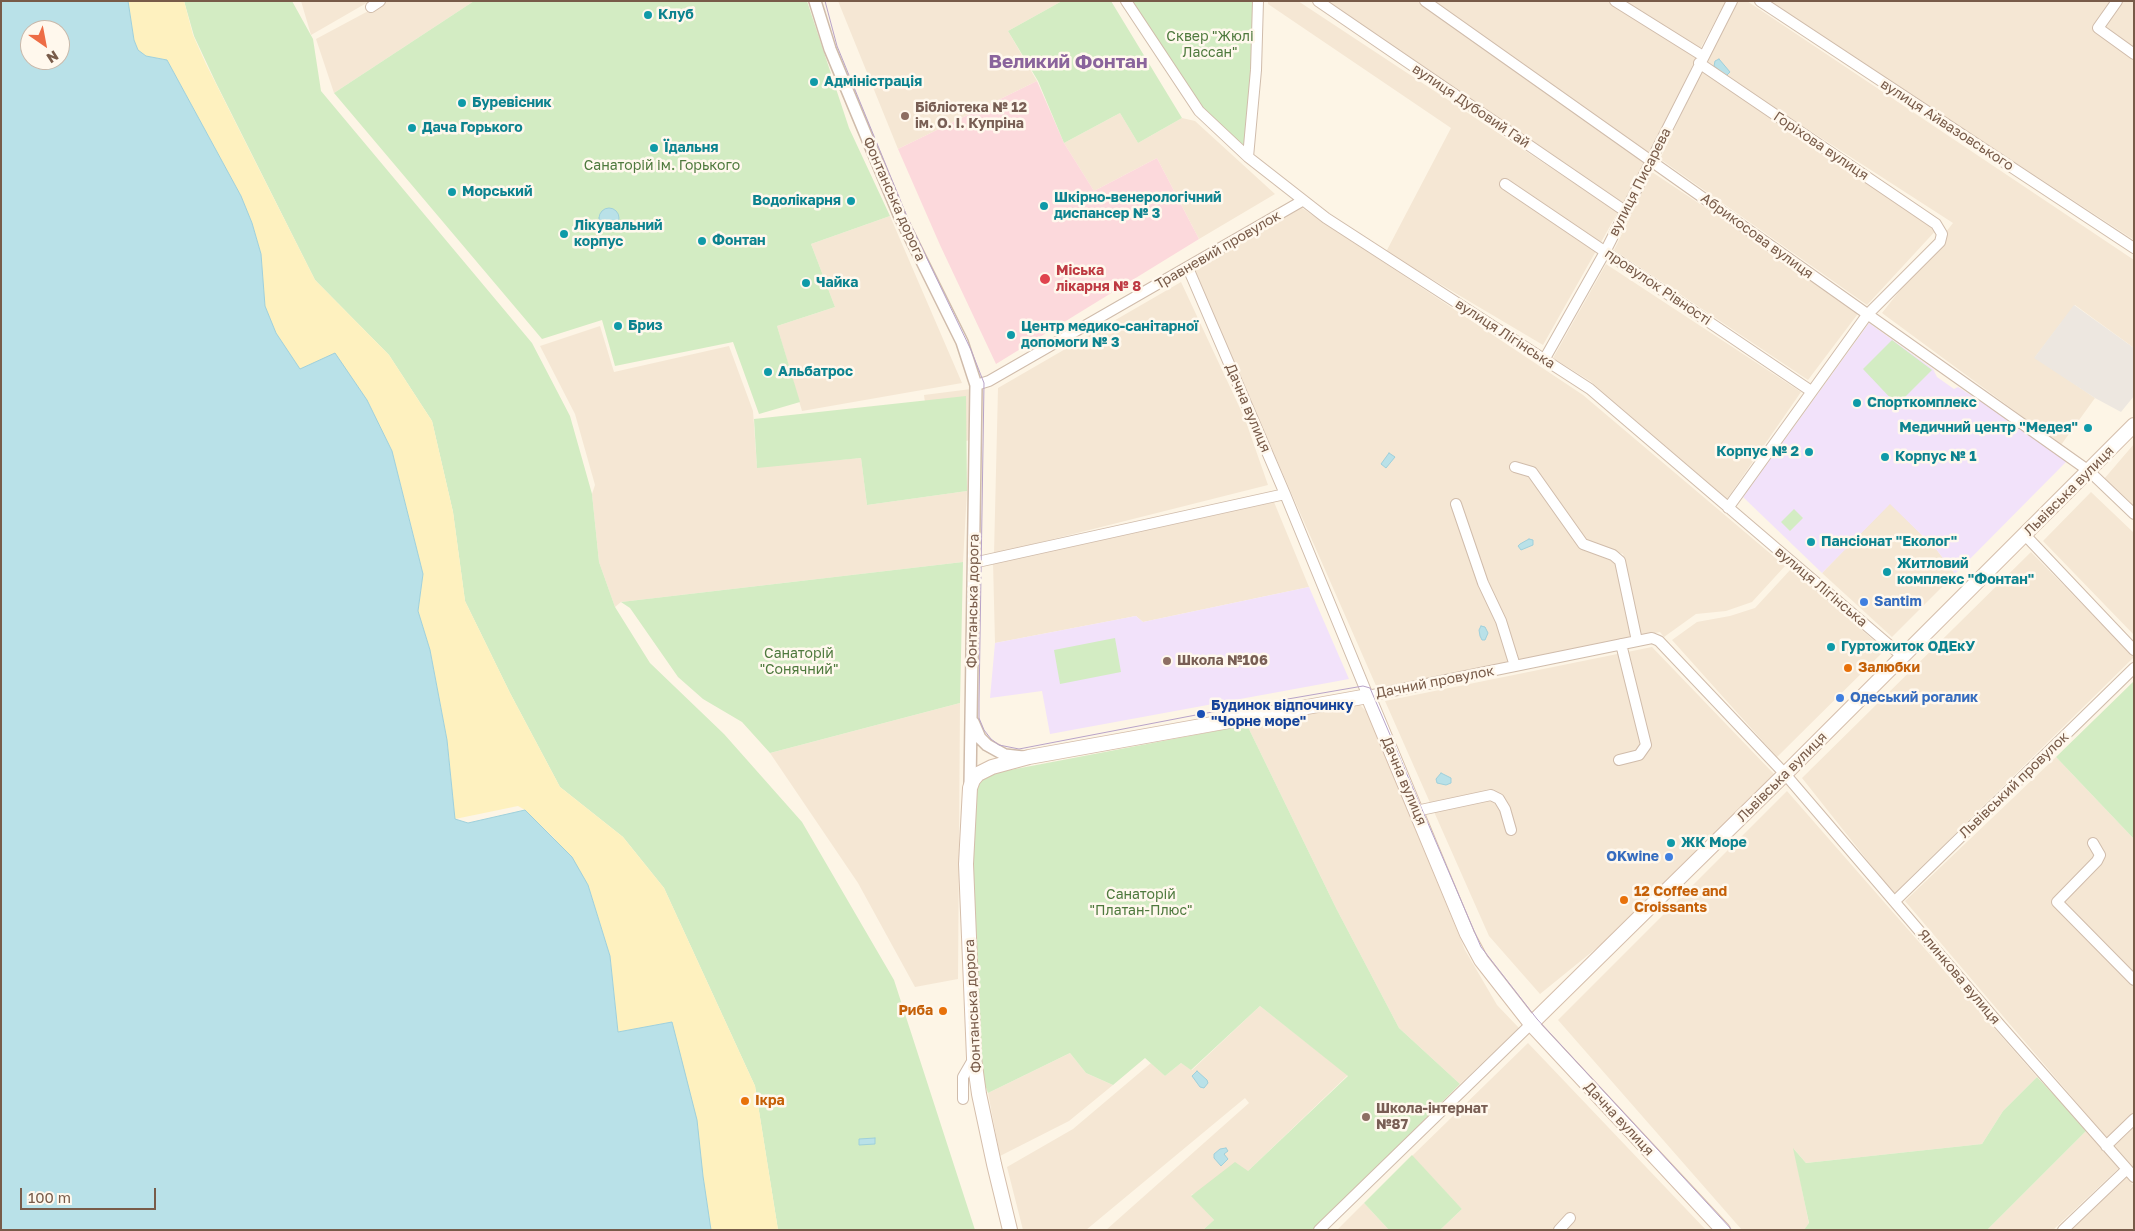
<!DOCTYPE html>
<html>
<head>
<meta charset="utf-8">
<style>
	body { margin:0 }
	#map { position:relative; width:2135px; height:1231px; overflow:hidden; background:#fdf5e6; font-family:"Golos Text",sans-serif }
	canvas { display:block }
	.frame { position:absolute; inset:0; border:2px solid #785b49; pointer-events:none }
	.north { position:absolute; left:20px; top:20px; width:50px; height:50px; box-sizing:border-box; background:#fff8ed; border:1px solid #c9b9ab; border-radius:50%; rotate:147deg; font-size:14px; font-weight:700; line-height:20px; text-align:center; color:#785b49 }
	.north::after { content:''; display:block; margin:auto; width:18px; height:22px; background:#ed6d46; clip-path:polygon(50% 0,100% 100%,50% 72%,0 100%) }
	.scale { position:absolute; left:20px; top:1188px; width:136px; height:22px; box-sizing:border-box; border:2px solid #785b49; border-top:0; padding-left:6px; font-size:15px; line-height:18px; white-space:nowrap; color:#785b49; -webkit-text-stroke:4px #fff8ed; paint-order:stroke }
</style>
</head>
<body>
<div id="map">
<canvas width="2135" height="1231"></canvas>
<div class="frame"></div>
<div class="north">N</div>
<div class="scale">100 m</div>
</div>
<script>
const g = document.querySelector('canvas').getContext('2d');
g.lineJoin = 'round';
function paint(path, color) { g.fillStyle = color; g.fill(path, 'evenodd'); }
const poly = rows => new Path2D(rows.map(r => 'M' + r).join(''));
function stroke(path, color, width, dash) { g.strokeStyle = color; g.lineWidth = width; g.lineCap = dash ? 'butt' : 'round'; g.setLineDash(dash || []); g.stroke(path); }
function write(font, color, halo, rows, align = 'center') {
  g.font = font + ' "Golos Text",sans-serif'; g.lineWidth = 5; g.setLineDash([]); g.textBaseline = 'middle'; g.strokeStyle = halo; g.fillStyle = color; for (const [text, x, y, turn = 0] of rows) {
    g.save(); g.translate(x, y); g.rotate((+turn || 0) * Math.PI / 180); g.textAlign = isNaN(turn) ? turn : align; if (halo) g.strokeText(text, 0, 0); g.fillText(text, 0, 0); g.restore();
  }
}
paint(poly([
	[301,1,370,1,311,35],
	[387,1,474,1,334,93,316,39],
	[838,1,1062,1,1008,31,1037,81,898,149],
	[1268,1,1298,1,1618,212,1543,345,1386,252,1451,128,1268,4],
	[1314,1,1417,1,1648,161,1624,206],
	[1431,1,1609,1,1697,56,1650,155],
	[1621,1,1726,1,1699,51],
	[1735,1,1747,1,2134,260,2134,348,2075,305,2035,357,2095,398,2061,445,1882,313,1953,223,1705,63],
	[1768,1,2134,1,2134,240],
	[1703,69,1939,227,1867,305,1660,159],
	[1120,113,1138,143,1182,118,1195,121,1275,194,1199,239,1157,158,1094,191,1064,143],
	[1652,172,1860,311,1808,380,1614,250],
	[1299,206,1583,395,1785,566,1752,602,1726,611,1696,614,1664,637,1660,632,1641,636,1623,554,1589,544,1534,468,1513,463,1510,469,1530,475,1585,551,1615,559,1631,637,1377,688,1192,267],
	[890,216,962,383,802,411,777,326,835,307,811,244],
	[1606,264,1801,392,1727,499,1590,381,1553,358],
	[1181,282,1245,419,1268,485,994,554,998,388],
	[600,326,614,372,729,346,753,411,757,467,861,458,867,505,967,491,963,562,621,602,615,607,599,562,592,494,595,485,575,414,540,346],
	[979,388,979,439,931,446,924,395],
	[2134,444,2134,508,2104,479],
	[2091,492,2134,533,2134,635,2043,541],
	[1274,502,1309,587,1143,622,1136,616,995,643,993,561],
	[1890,503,1936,549,1955,574,1892,637,1822,573],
	[2031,552,2134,657,1894,894,1802,778],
	[1791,569,1885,650,1777,757,1672,640,1697,622,1730,616,1755,608],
	[1652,647,1774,774,1609,938,1540,994,1489,936,1385,701],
	[960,703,958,979,915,987,858,883,770,753],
	[1358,703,1367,712,1465,950,1497,1005,1519,1028,1460,1084,1399,1028,1336,908,1247,725],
	[2056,757,2134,839,2134,1170,1905,901],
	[1787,791,2037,1077,2003,1111,1982,1144,1806,1163,1794,1149,1809,1224,1804,1230,1742,1230,1558,1020],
	[1260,1006,1348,1075,1248,1171,1191,1195,1214,1220,1203,1230,1106,1230,1249,1103,1245,1098,1086,1230,1023,1230,1007,1167,1073,1129,1151,1063,1165,1076,1181,1063,1192,1070],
	[1528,1043,1706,1230,1440,1230,1462,1209,1412,1156],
	[1070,1053,1086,1073,1113,1085,1069,1121,1000,1156,988,1093],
	[2087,1130,2119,1168,2053,1230,1987,1230],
	[2126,1177,2134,1186,2134,1230,2068,1230],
	[1364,1203,1389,1230,1337,1230]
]), '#f5e7d4');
paint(poly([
	[2074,305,2134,348,2134,396,2121,412,2095,398,2034,358]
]), '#ede7e0');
paint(poly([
	[1869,323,1933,369,1937,377,1954,389,1958,387,2002,415,2067,461,1955,574,1936,549,1890,504,1822,573,1743,497],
	[1309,587,1349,679,1050,734,1042,691,990,698,995,643,1136,616,1143,622]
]), '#f2e2fa');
paint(poly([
	[1037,81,1064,143,1094,191,1157,158,1199,239,996,364,940,245,898,149]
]), '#fcd9dc');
paint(poly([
	[184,1,292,1,313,39,321,91,532,343,570,416,592,494,599,562,615,607,650,663,724,734,802,822,894,980,975,1230,778,1230,755,1086,664,888,623,837,560,787,510,693,465,601,453,512,432,421,389,355,315,280,216,83,194,36],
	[474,1,807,1,849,128,890,216,811,244,835,307,777,326,800,402,759,414,733,342,615,366,602,320,542,339,334,93],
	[1062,1,1111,1,1182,118,1138,143,1120,113,1064,143,1038,81,1008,31],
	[1129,1,1257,1,1249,155,1200,110],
	[1892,340,1932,370,1897,405,1863,369],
	[966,396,967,491,867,505,861,458,757,468,754,419],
	[1794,509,1803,518,1790,531,1781,522],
	[963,562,960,703,770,753,742,722,703,699,678,677,630,608,621,602],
	[1115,638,1121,672,1060,684,1054,650],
	[2134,681,2134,839,2056,757],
	[1247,725,1336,908,1399,1028,1460,1084,1314,1230,1203,1230,1214,1220,1191,1196,1235,1162,1248,1171,1348,1076,1260,1006,1191,1070,1181,1063,1165,1076,1145,1058,1113,1085,1086,1073,1070,1053,988,1093,983,1079,972,868,977,782,989,774],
	[2037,1077,2087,1130,1987,1230,1804,1230,1809,1223,1793,1148,1806,1163,1982,1144,2003,1111],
	[1412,1155,1462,1209,1440,1230,1389,1230,1364,1203]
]), '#d3ecc3');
paint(poly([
	[128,1,184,1,193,35,206,64,315,280,389,355,432,421,453,512,465,601,510,693,560,787,623,837,664,888,755,1086,778,1230,711,1230,703,1176,672,1022,618,1032,610,956,588,885,554,838,525,810,518,806,455,819,447,740,430,650,418,611,423,574,392,451,367,400,335,354,300,369,276,333,265,306,261,254,252,223,241,196,167,60,146,56,138,51,134,40]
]), '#fef1bf');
const water = poly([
	[1,1,128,1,134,40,138,50,146,56,167,60,241,196,252,223,261,254,265,306,276,333,300,369,335,353,367,400,392,451,423,574,418,611,430,650,447,740,455,819,468,823,525,810,572,857,588,885,610,956,618,1032,672,1022,697,1120,703,1176,711,1230,1,1230,1,1],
	[30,30,60,30,60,60,30,60,30,30],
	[1719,59,1730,72,1726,76,1714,66,1715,61,1719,59],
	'599 218a10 10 0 1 1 20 0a10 10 0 1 1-20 0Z',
	[1389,453,1395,457,1386,468,1381,464,1389,453],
	[1529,539,1533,540,1533,545,1521,550,1518,546,1520,544,1529,539],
	[1481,626,1485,627,1488,633,1485,640,1482,640,1480,636,1479,630,1481,626],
	[1441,773,1451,778,1451,783,1446,785,1437,783,1436,779,1441,773],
	[1197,1071,1207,1080,1208,1083,1204,1088,1200,1087,1192,1076,1197,1071],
	[875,1138,875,1144,859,1145,859,1139,875,1138],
	[1226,1148,1228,1151,1224,1154,1228,1159,1221,1166,1214,1158,1214,1154,1220,1149,1226,1148]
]);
paint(water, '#b9e1e8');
stroke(water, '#9fd0db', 1);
const minor = poly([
	[1126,1,1199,111,1248,157,1326,218,1590,389,1902,656],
	[1318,1,1625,211],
	[1425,1,2089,471,2134,514],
	[1615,1,1703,56],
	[1760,1,2134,248],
	[2117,1,2098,28,2134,54],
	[371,7,380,1],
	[1699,63,1936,224,1942,234,1940,242,1867,315,1728,508],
	[1248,157,1256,70,1258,1],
	[1505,184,1811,391],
	[1188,268,1285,494,1368,696,1652,638,1659,641,1785,774,2000,1025,2134,1177],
	[1544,360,1605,252,1732,1],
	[976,385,989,381,1302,201],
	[1515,467,1532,472,1583,544,1613,555,1620,561,1637,641],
	[1456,504,1483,583,1501,621,1515,666],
	[2025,535,2134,650],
	[973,563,1285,494],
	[1619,760,1639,755,1646,745,1621,644],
	[1416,811,1491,795,1499,799,1505,809,1511,830],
	[2093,843,2100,855,2097,861,2057,902,2134,980],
	[1895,901,2134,668],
	[963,1099,963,1077,974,1058],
	[2106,1146,2134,1119],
	[1319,1230,1531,1024],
	[1559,1230,1570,1218],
	[2063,1230,2127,1169]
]);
const tertiary = poly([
	[815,1,830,49,900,217,962,342,976,385,970,786],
	[973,722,980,738,987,745,1005,755,1023,757]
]);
const secondary = poly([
	[1531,1024,1785,774,2134,425],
	[1010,1230,994,1164,979,1094,974,1058,966,864,970,788,973,780,978,774,992,767,1029,757,1368,696,1467,934,1481,960,1531,1024,1723,1230]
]);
stroke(minor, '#d0bcab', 12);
stroke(tertiary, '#d0bcab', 14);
stroke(secondary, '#d5beab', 16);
stroke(minor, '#fff', 10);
stroke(tertiary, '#fff', 11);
stroke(secondary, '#fff', 14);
stroke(poly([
	[825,1,837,46,908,219,971,350,984,383,979,702,979,718,984,730,991,739,999,745,1019,749,1201,714,1363,686,1370,688,1481,947,1537,1019,1732,1230]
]), '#b8a3c8', 1);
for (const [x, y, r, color] of [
	[648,15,5,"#0f9aa8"],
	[814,82,5,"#0f9aa8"],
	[462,103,5,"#0f9aa8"],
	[905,116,5,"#8d6e63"],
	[412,128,5,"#0f9aa8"],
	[654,148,5,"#0f9aa8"],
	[452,192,5,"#0f9aa8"],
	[851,201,5,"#0f9aa8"],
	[1044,206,5,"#0f9aa8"],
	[564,234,5,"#0f9aa8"],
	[702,241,5,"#0f9aa8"],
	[1045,279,6,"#e0444e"],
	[806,283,5,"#0f9aa8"],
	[618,326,5,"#0f9aa8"],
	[1011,335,5,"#0f9aa8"],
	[768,372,5,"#0f9aa8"],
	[1857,403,5,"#0f9aa8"],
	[2088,428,5,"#0f9aa8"],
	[1809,452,5,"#0f9aa8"],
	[1885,457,5,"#0f9aa8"],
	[1811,542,5,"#0f9aa8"],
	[1887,572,5,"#0f9aa8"],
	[1864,602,5,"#3f7fe0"],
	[1831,647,5,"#0f9aa8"],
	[1167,661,5,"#8d6e63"],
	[1848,668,5,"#e8710a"],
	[1840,698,5,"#3f7fe0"],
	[1201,714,5,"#1a4fb4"],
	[1671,843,5,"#0f9aa8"],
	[1669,857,5,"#3f7fe0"],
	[1624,900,5,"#e8710a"],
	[943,1011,5,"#e8710a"],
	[745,1101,5,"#e8710a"],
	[1366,1117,5,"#8d6e63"]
]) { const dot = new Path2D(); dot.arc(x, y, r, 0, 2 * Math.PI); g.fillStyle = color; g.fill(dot); stroke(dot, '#fff8ed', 2); }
write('bold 14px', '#0d838f', '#fff8ed', [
	["Клуб",658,15],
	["Адміністрація",824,82],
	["Буревісник",472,103],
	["Дача Горького",422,128],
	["Їдальня",664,148],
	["Морський",462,192],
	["Шкірно-венерологічний",1054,198],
	["диспансер № 3",1054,214],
	["Водолікарня",841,201,"right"],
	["Лікувальний",574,226],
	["корпус",574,242],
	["Фонтан",712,241],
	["Чайка",816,283],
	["Бриз",628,326],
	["Центр медико-санітарної",1021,327],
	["допомоги № 3",1021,343],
	["Альбатрос",778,372],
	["Спорткомплекс",1867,403],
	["Медичний центр \"Медея\"",2078,428,"right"],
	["Корпус № 2",1799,452,"right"],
	["Корпус № 1",1895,457],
	["Пансіонат \"Еколог\"",1821,542],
	["Житловий",1897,564],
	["комплекс \"Фонтан\"",1897,580],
	["Гуртожиток ОДЕкУ",1841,647],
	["ЖК Море",1681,843]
], 'left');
write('14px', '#4e793d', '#fff8ed', [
	["Сквер \"Жюлі",1210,37],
	["Лассан\"",1210,53],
	["Cанаторій ім. Горького",662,166],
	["Санаторій",799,654],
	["\"Сонячний\"",799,670],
	["Санаторій",1141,895],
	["\"Платан-Плюс\"",1141,911]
]);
write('14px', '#785b49', '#fff8ed', [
	["вулиця Дубовий Гай",1471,106,34],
	["вулиця Айвазовського",1947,125,33],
	["Горіхова вулиця",1821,146,34],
	["вулиця Писарева",1640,182,-63],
	["Фонтанська дорога",894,199,66],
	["Абрикосова вулиця",1757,236,36],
	["Травневий провулок",1218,250,-30],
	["провулок Рівності",1658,287,34],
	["вулиця Лігінська",1505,334,33],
	["Дачна вулиця",1248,408,67],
	["Львівська вулиця",2069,491,-45],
	["вулиця Лігінська",1821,587,40],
	["Фонтанська дорога",973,601,-89],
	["Дачний провулок",1435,682,-11],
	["Львівська вулиця",1782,777,-45],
	["Дачна вулиця",1404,781,67],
	["Львівський провулок",2014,785,-44],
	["Ялинкова вулиця",1959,977,50],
	["Фонтанська дорога",973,1006,-93],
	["Дачна вулиця",1619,1119,47]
]);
write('bold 14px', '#785e54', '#fff8ed', [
	["Бібліотека № 12",915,108],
	["ім. О. І. Купріна",915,124],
	["Школа №106",1177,661],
	["Школа-інтернат",1376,1109],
	["№87",1376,1125]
], 'left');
write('bold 14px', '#be3a42', '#fff8ed', [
	["Міська",1056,271],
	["лікарня № 8",1056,287]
], 'left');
write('bold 14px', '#366cbe', '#fff8ed', [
	["Santim",1874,602],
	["Одеський рогалик",1850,698],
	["OKwine",1659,857,"right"]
], 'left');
write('bold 14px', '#c56008', '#fff8ed', [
	["Залюбки",1858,668],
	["12 Coffee and",1634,892],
	["Croissants",1634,908],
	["Риба",933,1011,"right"],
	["Ікра",755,1101]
], 'left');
write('bold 14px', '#164399', '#fff8ed', [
	["Будинок відпочинку",1211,706],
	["\"Чорне море\"",1211,722]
], 'left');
write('bold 19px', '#8a649c', '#fff8ed', [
	["Великий Фонтан",1068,62]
]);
</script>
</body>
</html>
